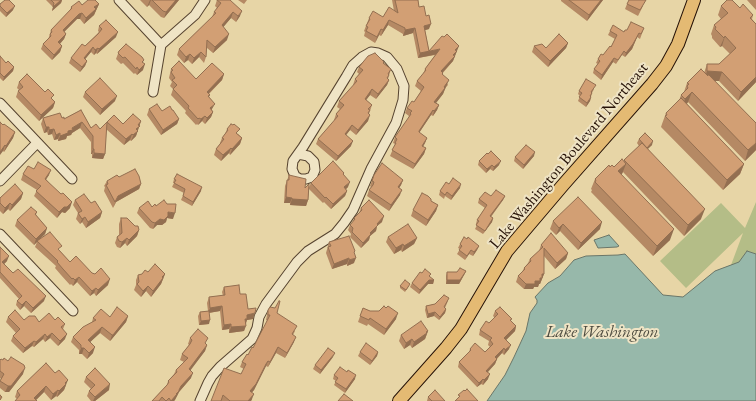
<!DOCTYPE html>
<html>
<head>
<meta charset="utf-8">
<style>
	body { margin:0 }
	canvas { display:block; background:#e7d5a6 }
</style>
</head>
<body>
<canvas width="756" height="401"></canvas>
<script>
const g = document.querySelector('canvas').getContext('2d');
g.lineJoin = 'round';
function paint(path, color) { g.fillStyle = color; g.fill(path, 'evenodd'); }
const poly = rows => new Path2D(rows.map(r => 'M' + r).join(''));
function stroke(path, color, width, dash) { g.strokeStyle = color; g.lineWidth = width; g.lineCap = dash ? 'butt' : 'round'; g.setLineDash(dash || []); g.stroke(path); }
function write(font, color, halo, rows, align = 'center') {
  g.font = font + ' "EB Garamond",serif'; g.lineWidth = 4; g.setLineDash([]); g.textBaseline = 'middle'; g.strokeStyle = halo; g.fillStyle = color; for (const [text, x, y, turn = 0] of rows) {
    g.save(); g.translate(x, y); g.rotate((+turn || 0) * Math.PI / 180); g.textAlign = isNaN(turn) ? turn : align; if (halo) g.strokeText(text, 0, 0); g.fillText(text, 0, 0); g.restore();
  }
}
paint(poly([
	[756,202,756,329,715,271,731,265,743,233,686,288,660,261,721,203,745,228]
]), '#b4bd87');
const water = poly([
	[609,235,619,246,617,247,598,248,594,240,609,235],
	[747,251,756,254,756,401,487,401,505,375,514,357,526,331,530,313,537,303,537,300,535,297,548,283,560,276,574,260,586,256,618,255,625,254,663,295,683,297,715,271,739,262,747,251]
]);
paint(water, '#97b8aa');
stroke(water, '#6a7669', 1);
const minor = poly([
	[119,0,161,45],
	[153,92,161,45,195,15,205,0],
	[0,103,72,179],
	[0,181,37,143],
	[0,234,73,311],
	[200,401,208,383,212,376,220,367,252,339,257,328,259,317,266,304,297,262,308,251,335,234,344,223,353,210,371,169,396,123,403,100,404,86,397,69,387,57,378,53,371,52,362,57,353,65,346,77,303,147,293,161,292,169,295,176,300,179,306,179,312,177,315,170,314,162,308,156,298,154]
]);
const major = poly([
	[399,401,446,348,461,329,507,251,563,185,652,84,666,66,678,44,694,0]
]);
stroke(minor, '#56432f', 11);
stroke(major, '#261207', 14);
stroke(minor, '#efe4c5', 9);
stroke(major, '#e4ba73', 12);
paint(poly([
	[46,0,62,0,61,3,52,11,53,7],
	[140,0,179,0,164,18,161,17,149,5,147,7],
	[217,0,240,16,236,22,231,18,223,27,227,40,213,53,207,48,206,57,204,63,199,57,192,64,188,60,184,63,177,55,179,49,212,17,214,12,217,8,215,6],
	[238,0,247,0,244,4],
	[392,0,418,0,419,7,429,29,425,30,429,51,457,51,456,53,453,61,442,74,448,85,445,88,443,94,436,103,439,105,437,110,433,116,431,115,419,133,427,138,425,143,423,147,426,148,424,154,413,169,390,156,395,144,393,143,395,137,408,119,409,116,405,113,407,108,414,102,421,91,415,86,417,81,423,74,425,69,435,55,418,58,413,33,403,36,403,34,388,25,381,36,379,35,375,43,364,36,365,32,364,31,369,18,383,17,394,11],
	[561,0,603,0,587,21,561,1],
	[747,0,756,0,756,10],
	[0,4,13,10,6,17,0,11],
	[99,4,94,15,84,24,80,19,77,19,64,32,66,34,64,39,60,44,62,46,60,52,52,60,41,49,43,44,48,40,51,30,70,11,71,7,82,5],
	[627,4,643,6,638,16,625,9],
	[721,6,740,8,753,15,752,19,756,24,756,82,738,101,719,81,715,81,756,150,745,161,688,102,687,104,744,164,740,174,723,190,661,127,662,124,666,113,679,101,681,95,684,92,687,83,704,73,707,64,719,64,730,54,722,46,720,47,712,38,712,36,711,34,714,25,721,19,718,15],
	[99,26,116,37,97,54,96,53,94,55,91,52,85,59,87,61,85,66,80,72,69,63,71,58,85,46,99,32,98,31],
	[644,28,640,39,637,37,632,49,625,57,622,55,616,64,613,62,601,80,593,73,594,69,598,64,596,63,598,59,603,55,611,47,615,39,608,35,610,31,624,32,627,30],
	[568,43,566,48,548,67,532,52,534,46,546,48],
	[119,51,144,60,143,62,143,70,137,75,135,73,134,74,123,63,121,64,116,59],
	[0,56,6,63,14,67,13,71,3,81,0,78],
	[384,62,384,63,391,69,388,79,389,80,387,85,376,99,370,95,366,100,372,105,369,114,368,121,356,135,350,130,346,135,351,146,336,161,316,144,318,139,335,120,334,120,336,114,340,109,337,107,339,101,354,85,353,85,355,79,359,74,357,72,359,67],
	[171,69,196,79,224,74,222,80,209,94,210,95,209,97,212,109,212,110,213,112,211,117,205,124,202,121,198,125,197,124,196,125,185,113,186,111,171,95,173,89,170,86,172,82,169,78],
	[19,82,53,100,55,102,53,108,39,121,16,97,18,91,19,90,17,88],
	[594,89,592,93,590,101,586,107,578,101,580,96,578,94,579,91],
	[85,92,115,101,100,115,83,97],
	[149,109,162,111,172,110,179,119,177,124,161,135,147,115],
	[81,110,91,128,100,129,114,115,123,124,141,121,136,136,131,141,130,140,124,145,106,129,105,154,103,159,92,158,92,154,91,154,91,142,80,128,72,133,71,135,67,136,66,139,58,141,58,139,54,140,52,134,48,135,47,132,44,133,41,124,43,118,62,118,64,119],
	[3,125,15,132,13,138,4,152,3,151],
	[227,129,238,134,242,138,240,144,230,155,229,153,221,161,214,155,216,149,220,144,220,143,222,138,225,134],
	[639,139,652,145,648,149,701,219,684,236,623,172,621,175,670,240,653,256,591,192,592,190,591,189,595,179,610,167,614,167,624,162,624,160,639,146,637,143],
	[534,156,523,169,514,161,515,157],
	[479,161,499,165,493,171,490,169,486,173,478,165],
	[34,169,49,175,46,179,70,208,65,213,62,212,57,218,34,196,37,190,21,180,23,174],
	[343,174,348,187,346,189,347,191,345,196,331,209,324,202,323,203,309,189,308,200,306,206,290,205,290,203,284,203,285,186,289,175,305,188,309,187,311,183],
	[374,175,403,180,401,185,399,188,400,195,389,211,367,196,369,190,371,187,370,186],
	[119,177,141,184,139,189,116,202,113,208,104,191,105,187,104,186,107,181],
	[174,179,201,191,192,206,181,200,184,193,172,187,174,183,173,183],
	[449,184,460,188,451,200,445,196,444,199,439,195,440,191],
	[23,193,21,199,10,211,8,209,3,214,0,211,0,198],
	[491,196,505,196,503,200,491,217,493,218,492,222,483,234,475,229,477,225,476,224,477,220,485,208,478,203,479,199],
	[75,200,91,203,102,212,100,218,86,228,82,222,80,224,76,219,78,213,73,205],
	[431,201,438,205,436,211,426,226,411,216,413,210],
	[156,206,173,219,167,218,166,222,162,225,157,225,153,229,150,228,137,213,139,208],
	[361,208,382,222,377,226,376,231,370,236,369,240,361,248,350,237,351,234,348,230,350,225,353,222,354,218,359,213],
	[37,212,36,215,47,228,45,234,38,240,60,251,70,262,92,273,108,285,96,296,94,293,90,296,77,282,73,286,71,284,70,285,61,275,55,268,56,266,35,247,37,242,34,245,15,226,17,220],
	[121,218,139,230,137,236,127,246,125,243,120,248,117,247,115,243,117,237,119,235,119,224],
	[553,221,600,229,578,250,560,231,556,235,550,229],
	[388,237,417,238,414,244,402,252,401,250,394,254,386,242],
	[329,242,354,263,347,266,347,264,332,269,326,253],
	[460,244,479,246,477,250,473,256,469,254,465,260,457,254,460,249,458,248],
	[541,245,568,253,566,259,555,269,544,256,544,274,540,284,539,284,538,287,534,287,533,289,524,289,516,282,518,276,522,272,524,268,528,263,530,259,539,251],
	[0,247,7,261,4,264,13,273,44,301,31,313,24,306,20,310,16,305,17,301,19,299,0,278],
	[466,271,464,275,459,284,446,284,446,276,447,272,457,272],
	[148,272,165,274,161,284,151,297,146,291,141,297,134,290,136,285,136,280,138,275,142,274],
	[430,277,434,280,433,284,428,284,419,294,410,287,412,283],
	[400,286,409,286,405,292,400,288],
	[224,287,240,294,253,319,247,320,244,331,229,333,229,329,222,330,220,311,209,313,209,324,199,325,198,316,200,312,208,311,207,303,209,297,223,296,222,292],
	[448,301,445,308,446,309,445,313,439,320,434,316,427,318,425,310,426,306],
	[363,308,370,311,379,311,386,308,396,319,384,335,368,324,367,326,358,322],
	[268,310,277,313,295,331,293,335,294,342,285,358,276,353,268,367,266,366,254,390,252,392,252,399,251,401,211,401,241,374,244,369,240,367,242,362,253,348,268,321,266,320],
	[495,311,511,321,516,326,515,331,506,340,509,349,504,355,502,353,497,359,495,364,488,372,488,379,483,385,481,384,477,387,458,367,459,362,469,352,470,349,485,352,490,347,488,345,489,341,479,335,480,330,495,318,493,316],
	[128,316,126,322,111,340,110,341,100,333,90,342,93,353,87,359,82,354,79,354,79,350,71,342,73,337,92,322,93,318],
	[8,317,39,322,55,320,65,324,63,329,65,339,58,346,50,338,45,342,43,339,34,347,32,346,23,353,11,341,13,336,16,333,6,322],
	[428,331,425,339,412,348,410,345,404,349,399,341,401,335],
	[190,338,207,345,205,351,190,370,191,378,179,392,177,396,174,401,152,401,167,385,168,381,174,374,176,370,184,362,180,360,182,354,189,345,188,344],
	[360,352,378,352,377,356,370,365,358,356],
	[333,357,320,374,313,369,315,365],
	[0,360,23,374,9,392,5,392,0,388,0,381,1,379,0,378],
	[46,363,66,385,64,390,57,397,56,396,51,400,44,392,36,400,17,399,15,397,17,391],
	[334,375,355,379,345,393,334,385,336,381,333,379],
	[86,377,109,390,95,401,91,401,87,396,89,391,91,389,84,382],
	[428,397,445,401,427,401]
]), '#b58964');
paint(poly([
	[61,0,62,0,61,3,52,11,53,7],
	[150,0,151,0,149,5,147,7],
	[176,0,179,0,164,18,166,12],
	[601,0,603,0,587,21,589,15],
	[99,4,94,15,84,24,86,18,94,7],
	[15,6,13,10,6,17,7,13],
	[242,11,240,16,236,22,238,16],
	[233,12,231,18,220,31,222,25],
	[82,13,80,19,77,19,61,35,63,30,79,14],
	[389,20,388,25,381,36,383,30],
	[431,24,429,29,422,31,424,26],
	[415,28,413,33,403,36,405,30],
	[381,29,379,35,375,43,377,37],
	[118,32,116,37,97,54,99,49],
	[639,33,632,49,625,57,626,53],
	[66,34,64,39,56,48,58,42],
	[229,34,227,40,213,53,215,47],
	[725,36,722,46,720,47,724,38],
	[568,43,566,48,548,67,550,61],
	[62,46,60,52,52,60,54,55],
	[459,46,453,61,442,73,441,78,441,71,455,50],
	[93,47,91,52,82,63,84,58],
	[98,48,96,53,94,55,95,50],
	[440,49,438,54,418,58,420,53],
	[201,52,199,57,192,64,194,58],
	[190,54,188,60,184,63,186,57],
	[614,58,613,62,601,80,602,75],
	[87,61,85,66,80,72,82,67],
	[145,64,143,70,137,75,139,70],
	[14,67,13,71,3,81,4,77],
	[707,71,722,72,719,81,706,81,708,76,708,74,705,81,704,81],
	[224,74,222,80,205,97,207,92],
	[756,77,756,82,738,101,741,92],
	[389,80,387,85,376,99,378,94],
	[449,80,443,94,432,108,434,102,444,87],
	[372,89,370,95,363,104,365,99],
	[692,92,688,102,681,110,685,99],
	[117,96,115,101,100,115,102,109],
	[591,97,590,101,586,107,587,103],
	[55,102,53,108,39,121,41,115],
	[215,104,212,109,208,114,210,108],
	[439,105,437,110,433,116,434,111],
	[433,110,431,115,417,136,419,131],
	[213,112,211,117,205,124,207,118],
	[370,115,368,121,356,135,358,130],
	[205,116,202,121,198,125,201,119],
	[179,119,177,124,161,135,163,130],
	[141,121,136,136,131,141,138,125],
	[82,122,80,128,72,133,71,135,67,136,66,139,58,141,60,136],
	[352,125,350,130,343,139,345,134],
	[46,127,49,127,47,132,44,133],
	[54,129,52,134,48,135,49,130],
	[15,132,13,138,4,152,6,146],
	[60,133,58,139,54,140,56,135],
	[132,134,130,140,124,145,126,139],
	[242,138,240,144,230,155,232,149],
	[427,138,425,143,420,151,422,146],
	[353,141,351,146,336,161,338,156],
	[653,141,652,145,645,151,647,148],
	[756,143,756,150,745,161,748,150],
	[5,145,3,151,0,155,0,152],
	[231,148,229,153,221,161,223,155],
	[426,148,424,154,413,169,415,164],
	[93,149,94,149,92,154,91,154],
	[535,152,534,156,523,169,524,165],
	[94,153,105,154,103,159,92,158],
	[501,161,499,165,493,171,494,167],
	[626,164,622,174,614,182,618,171],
	[744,164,740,174,723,190,727,180],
	[492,165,490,169,486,173,487,169],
	[51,170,49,175,43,184,45,179],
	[403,180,401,185,396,193,398,187],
	[350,182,348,187,342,193,344,187],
	[141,184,139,189,116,202,113,208,118,196],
	[461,184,460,188,451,200,452,196],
	[202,187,201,191,192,206,193,202],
	[402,190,400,195,389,211,391,205],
	[347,191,345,196,331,209,333,204],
	[23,193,21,199,10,211,12,205],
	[505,196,503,200,488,220,490,216],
	[286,197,292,198,290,203,284,203],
	[292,199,308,200,306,206,290,205],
	[72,202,70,208,65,213,62,212,57,218,59,212,64,207],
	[10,203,8,209,3,214,5,208],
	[438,205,436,211,426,226,428,220],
	[705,209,701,219,684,236,688,225],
	[102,212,100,218,86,228,88,222],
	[168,212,175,213,173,219,167,218,166,222,162,225,157,225,153,229,155,223],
	[384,216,382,222,377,226,376,231,370,236,369,240,361,248,363,243,377,224],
	[85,217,82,222,80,224,82,219],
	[493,218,492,222,483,234,485,231],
	[602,222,600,229,578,250,581,243],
	[563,224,560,231,556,235,559,228],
	[47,228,45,234,34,245,36,239],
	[674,229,670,240,653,256,657,246],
	[139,230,137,236,127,246,129,240],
	[127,238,125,243,120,248,122,242],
	[417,238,414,244,402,252,404,246],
	[403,244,401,250,394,254,396,248],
	[479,246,477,250,473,256,474,252],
	[471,250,469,254,465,260,467,256],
	[568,253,566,259,555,269,557,263],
	[9,256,7,261,1,267,2,262],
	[349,258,347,264,332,269,334,264],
	[356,258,354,263,347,266,349,260],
	[466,271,464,275,459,284,446,284,447,280],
	[165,274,161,284,151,297,153,291,162,277],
	[542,274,544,274,540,284,539,284,538,287,534,287,533,289,524,289,526,284,535,281],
	[79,277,77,282,73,286,75,280],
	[110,279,108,285,96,296,98,290],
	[429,280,434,280,433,284,428,284,419,294,420,290],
	[148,286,146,291,141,297,143,291],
	[96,288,94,293,90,296,92,291],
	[46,296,44,301,31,313,33,308],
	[26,301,24,306,20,310,22,305],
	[222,306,220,311,208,313,210,308],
	[446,309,445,313,439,320,440,317],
	[435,312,434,316,427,318,428,314],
	[255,313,253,319,247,320,245,325,243,325,247,315],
	[398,313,396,319,384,335,386,329],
	[128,316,126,322,111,340,110,341,112,335],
	[210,320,209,324,199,325,201,321],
	[231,324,229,329,222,330,224,325],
	[246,326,244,331,229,333,231,327],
	[516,326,515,331,503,343,504,338],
	[102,327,100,333,86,346,88,340],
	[428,331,425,339,412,348,414,342],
	[52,333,50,338,45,342,47,337],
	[45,334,43,339,34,347,36,342],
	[67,334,65,339,58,346,60,341],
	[296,337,294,342,285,358,287,353],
	[412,339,410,345,404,349,406,343],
	[34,341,32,346,23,353,25,348],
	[207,345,205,351,187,375,189,369],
	[511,345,509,349,504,355,505,350],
	[95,347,93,353,87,359,89,353],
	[278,347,276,353,268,367,270,362],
	[81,348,84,348,82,354,79,354],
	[504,348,502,353,493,362,495,357],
	[378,352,377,356,370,365,372,361],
	[335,353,333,357,320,374,321,370],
	[497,359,495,364,484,376,486,371],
	[268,361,266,366,254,390,248,397,250,391],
	[25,368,23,374,9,392,5,392,8,386],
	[193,373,191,378,179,392,175,400,174,401,171,401,175,396,181,386],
	[490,374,488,379,483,385,484,380],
	[356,375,355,379,345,393,346,389],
	[483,379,481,384,477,387,479,383],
	[68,380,64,390,57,397,59,391,65,383],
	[110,384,109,390,95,401,93,401,95,397],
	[46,386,44,392,35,401,34,398],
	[58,390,56,396,51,400,53,394],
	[254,394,252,399,251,401,248,401]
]), '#936f51');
const building = poly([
	[5,0,9,0,15,6,7,13,0,6,0,4,5,0],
	[51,0,61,0,53,7,54,3,51,0],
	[88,0,95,0,99,4,94,7,96,9,86,18,82,13,79,14,63,30,66,34,58,42,62,46,54,55,43,44,51,36,50,34,52,32,51,30,72,8,71,7,79,1,82,5,88,0],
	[152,0,176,0,166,12,163,11,152,0],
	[217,0,230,0,242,11,238,16,233,12,222,25,229,34,215,47,207,40,206,57,201,52,194,58,190,54,186,57,179,49,216,13,214,12,221,3,217,0],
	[395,0,418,0,419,7,424,6,426,16,429,15,431,24,424,26,429,51,442,36,444,37,447,34,459,46,455,50,457,51,453,55,455,56,441,71,443,73,442,74,449,80,444,87,445,88,434,102,439,105,434,111,433,110,419,131,419,132,427,138,422,146,426,148,415,164,392,150,396,143,395,143,397,139,395,137,411,114,410,113,412,111,407,108,412,101,414,102,424,87,417,81,426,70,425,69,440,49,420,53,415,28,405,30,405,28,389,20,383,30,381,29,377,37,366,31,368,27,366,26,370,19,369,18,373,11,383,17,389,7,398,13,395,0],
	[569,0,601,0,589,15,569,0],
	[629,0,646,0,640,10,627,4,629,0],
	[727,0,732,0,740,8,743,4,753,15,750,18,756,24,756,77,741,92,722,72,707,71,707,64,719,64,736,48,725,36,724,38,715,29,716,27,714,25,728,13,721,6,727,0],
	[106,20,118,32,99,49,98,48,95,50,93,47,84,58,87,61,82,67,71,58,82,44,85,46,98,34,102,29,99,26,106,20],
	[631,22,644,28,641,34,639,33,633,44,626,53,624,51,618,60,614,58,602,75,594,69,600,61,598,59,601,54,603,55,610,46,611,47,617,35,610,31,613,25,624,32,625,30,627,30,631,22],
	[559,34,568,43,550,61,534,46,542,44,546,48,559,34],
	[126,44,142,57,144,60,142,62,145,64,139,70,137,67,136,69,125,57,123,58,118,53,119,51,126,44],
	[375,53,384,62,383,63,391,69,388,74,389,75,387,78,389,80,378,94,372,89,365,99,372,105,368,109,370,110,368,113,370,115,358,130,352,125,345,134,353,141,338,156,318,139,338,116,336,114,344,105,339,101,357,81,355,79,363,70,359,67,368,56,375,53],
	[0,56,6,63,8,61,14,67,4,77,0,73,0,56],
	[179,61,196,79,212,63,224,74,207,92,210,95,208,96,215,104,210,108,213,112,207,118,205,116,201,119,199,118,198,119,188,108,189,106,173,89,177,85,172,80,175,78,171,72,173,70,171,69,179,61],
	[701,69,708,76,708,74,756,123,756,143,748,150,692,92,685,99,681,95,688,88,687,86,689,84,687,83,701,69],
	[27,74,45,92,48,89,54,95,51,98,55,102,41,115,18,91,23,87,19,82,27,74],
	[100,78,117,96,102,109,85,92,100,78],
	[586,79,596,85,591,92,592,93,590,96,591,97,587,103,579,97,582,93,579,91,586,79],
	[681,98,744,164,727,180,665,116,667,115,666,113,681,98],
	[157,104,162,111,170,106,172,110,173,110,179,119,163,130,149,109,157,104],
	[81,110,91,128,96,124,100,129,107,122,105,154,94,153,94,149,93,149,93,136,82,122,72,128,73,130,68,131,68,133,60,136,60,133,56,135,54,129,49,130,49,127,46,127,43,118,60,113,62,118,64,117,64,119,81,110],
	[133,114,141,121,138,125,140,126,136,129,138,131,133,135,132,134,126,139,107,122,114,115,123,124,133,114],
	[0,122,3,125,4,124,15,132,6,146,5,145,0,152,0,122],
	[231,124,233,125,234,124,240,129,236,133,242,138,232,149,231,148,223,155,216,149,224,139,222,138,228,130,227,129,231,124],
	[645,133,653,141,647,148,639,139,645,133],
	[642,143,705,209,688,225,624,160,642,143],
	[526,145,535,152,524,165,515,157,526,145],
	[491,151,501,161,494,167,492,165,487,169,479,161,487,153,488,154,491,151],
	[622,159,626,164,618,171,674,229,657,246,595,182,596,180,595,179,609,165,610,167,612,165,614,167,622,159],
	[333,161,344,173,343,174,350,182,344,187,347,191,333,204,326,197,325,198,311,183,333,161],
	[38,162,51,170,45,179,61,194,63,193,72,202,67,207,64,207,59,212,36,191,41,186,23,174,28,166,34,169,38,162],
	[382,163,403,180,398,187,402,190,391,205,369,190,373,185,374,182,372,181,374,175,382,163],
	[135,169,139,176,141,184,118,196,115,202,106,185,108,184,107,181,117,175,119,177,135,169],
	[177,174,202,187,193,202,183,196,185,189,174,183,176,180,174,179,177,174],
	[289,175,306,179,305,188,309,184,308,200,292,199,292,198,286,197,287,180,289,180,289,175],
	[453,178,461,184,452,196,447,192,445,195,440,191,446,182,449,184,453,178],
	[15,184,23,193,12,205,10,203,5,208,0,203,0,198,15,184],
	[496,190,505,196,490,216,493,218,485,231,476,225,479,221,477,220,487,205,479,199,485,192,491,196,496,190],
	[422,193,428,196,431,199,431,201,438,205,428,220,413,210,422,193],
	[84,194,91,203,95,201,102,212,88,222,85,217,82,219,78,213,82,211,75,200,84,194],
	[578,197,602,222,581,243,563,224,559,228,553,221,578,197],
	[164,200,167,204,176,204,175,213,168,212,168,216,164,220,160,219,155,223,152,222,139,208,148,201,152,207,155,204,156,206,164,200],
	[369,200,384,216,377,224,378,225,370,233,371,234,363,243,352,232,353,228,350,225,355,219,354,218,362,210,361,208,369,200],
	[31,207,37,212,35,214,47,228,36,239,17,220,31,207],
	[121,218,127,218,135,226,138,226,139,230,129,240,127,238,122,242,119,241,117,237,122,233,121,218],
	[408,224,417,238,404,246,403,244,396,248,388,237,408,224],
	[50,232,62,246,58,249,70,262,76,256,92,273,95,274,101,268,110,279,98,290,96,288,92,291,79,277,75,280,73,278,72,279,63,269,57,262,58,261,37,241,50,232],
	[551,233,568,253,557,263,544,248,544,274,542,274,542,278,540,278,540,281,535,281,535,284,526,284,518,276,525,269,524,268,531,261,530,259,543,247,541,245,551,233],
	[349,236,355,251,354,252,356,258,349,260,349,258,334,264,328,247,331,246,329,242,349,236],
	[464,237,467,239,468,237,479,246,474,252,471,250,467,256,459,250,462,246,460,244,464,237],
	[0,247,9,256,2,262,13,273,18,269,46,296,33,308,26,301,22,305,17,301,22,296,0,272,0,247],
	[155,264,165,274,162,277,163,278,153,291,148,286,143,291,137,284,139,282,138,275,142,274,145,270,148,272,155,264],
	[460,268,466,271,460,280,447,280,447,272,457,272,460,268],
	[425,269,431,274,429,276,434,280,429,280,420,290,412,283,420,272,422,273,425,269],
	[405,280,410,284,406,290,400,286,405,280],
	[239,285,240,294,246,294,248,309,256,308,255,313,247,315,247,319,245,319,246,326,231,327,231,324,224,325,222,306,210,308,209,297,225,295,224,287,239,285],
	[444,295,449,298,444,307,446,309,440,317,435,312,428,314,426,306,435,304,444,295],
	[279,301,280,301,277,313,297,326,292,334,296,337,287,353,278,347,270,362,268,361,266,364,256,384,250,391,254,394,248,401,230,401,223,395,221,401,211,401,224,368,241,374,246,364,242,362,247,354,248,355,252,347,253,348,270,315,268,315,268,310,270,307,275,308,279,301],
	[384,306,386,308,388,306,398,313,386,329,370,318,369,320,360,316,363,308,370,311,379,311,384,306],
	[117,307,128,316,113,335,112,335,102,327,88,340,95,347,89,353,84,348,81,348,81,345,73,337,83,327,96,320,93,318,101,309,110,317,117,307],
	[500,307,512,319,510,320,516,326,504,338,511,345,505,350,504,348,495,357,497,359,486,371,490,374,484,380,483,379,479,383,459,362,471,350,470,349,475,343,485,352,493,344,490,340,492,338,480,330,486,321,489,323,498,314,495,311,500,307],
	[15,310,24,320,29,316,35,316,39,322,49,313,55,320,58,317,65,324,61,327,67,334,60,341,52,333,47,337,45,334,36,342,34,341,25,348,13,336,20,329,8,317,15,310],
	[209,311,210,320,201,321,200,312,209,311],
	[421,321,428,331,426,332,427,333,414,342,412,339,406,343,401,335,421,321],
	[198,329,208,338,205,343,207,345,189,369,193,373,181,386,179,390,179,391,176,394,177,394,171,401,169,398,166,401,162,397,159,401,152,401,167,385,169,382,168,381,177,372,176,370,188,358,182,354,190,344,192,340,190,338,198,329],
	[366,343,378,352,372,361,360,352,366,343],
	[328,348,335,353,321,370,315,365,328,348],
	[11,357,24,365,25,368,11,386,8,386,0,381,4,374,0,371,0,360,1,359,3,360,4,358,8,361,11,357],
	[46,363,55,373,59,370,68,380,65,383,66,384,59,391,58,390,53,394,46,386,34,398,37,401,15,401,20,395,17,391,46,363],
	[340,367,347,372,348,370,356,375,346,389,335,382,338,378,334,375,340,367],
	[95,368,110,384,95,397,89,391,95,385,86,377,95,368],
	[467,389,478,401,455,401,460,396,458,395,464,390,465,391,467,389],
	[435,390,445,401,432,401,428,397,435,390],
	[344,394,353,401,338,401,344,394],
	[0,395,2,397,0,400,0,395]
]);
paint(building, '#d29f74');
stroke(building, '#936f51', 1);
write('16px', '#261207', '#efe4c5', [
	["Lake Washington Boulevard Northeast",569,156,-50]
]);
write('italic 17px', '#4e4c40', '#efe4c5', [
	["Lake Washington",602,332]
]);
</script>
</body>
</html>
